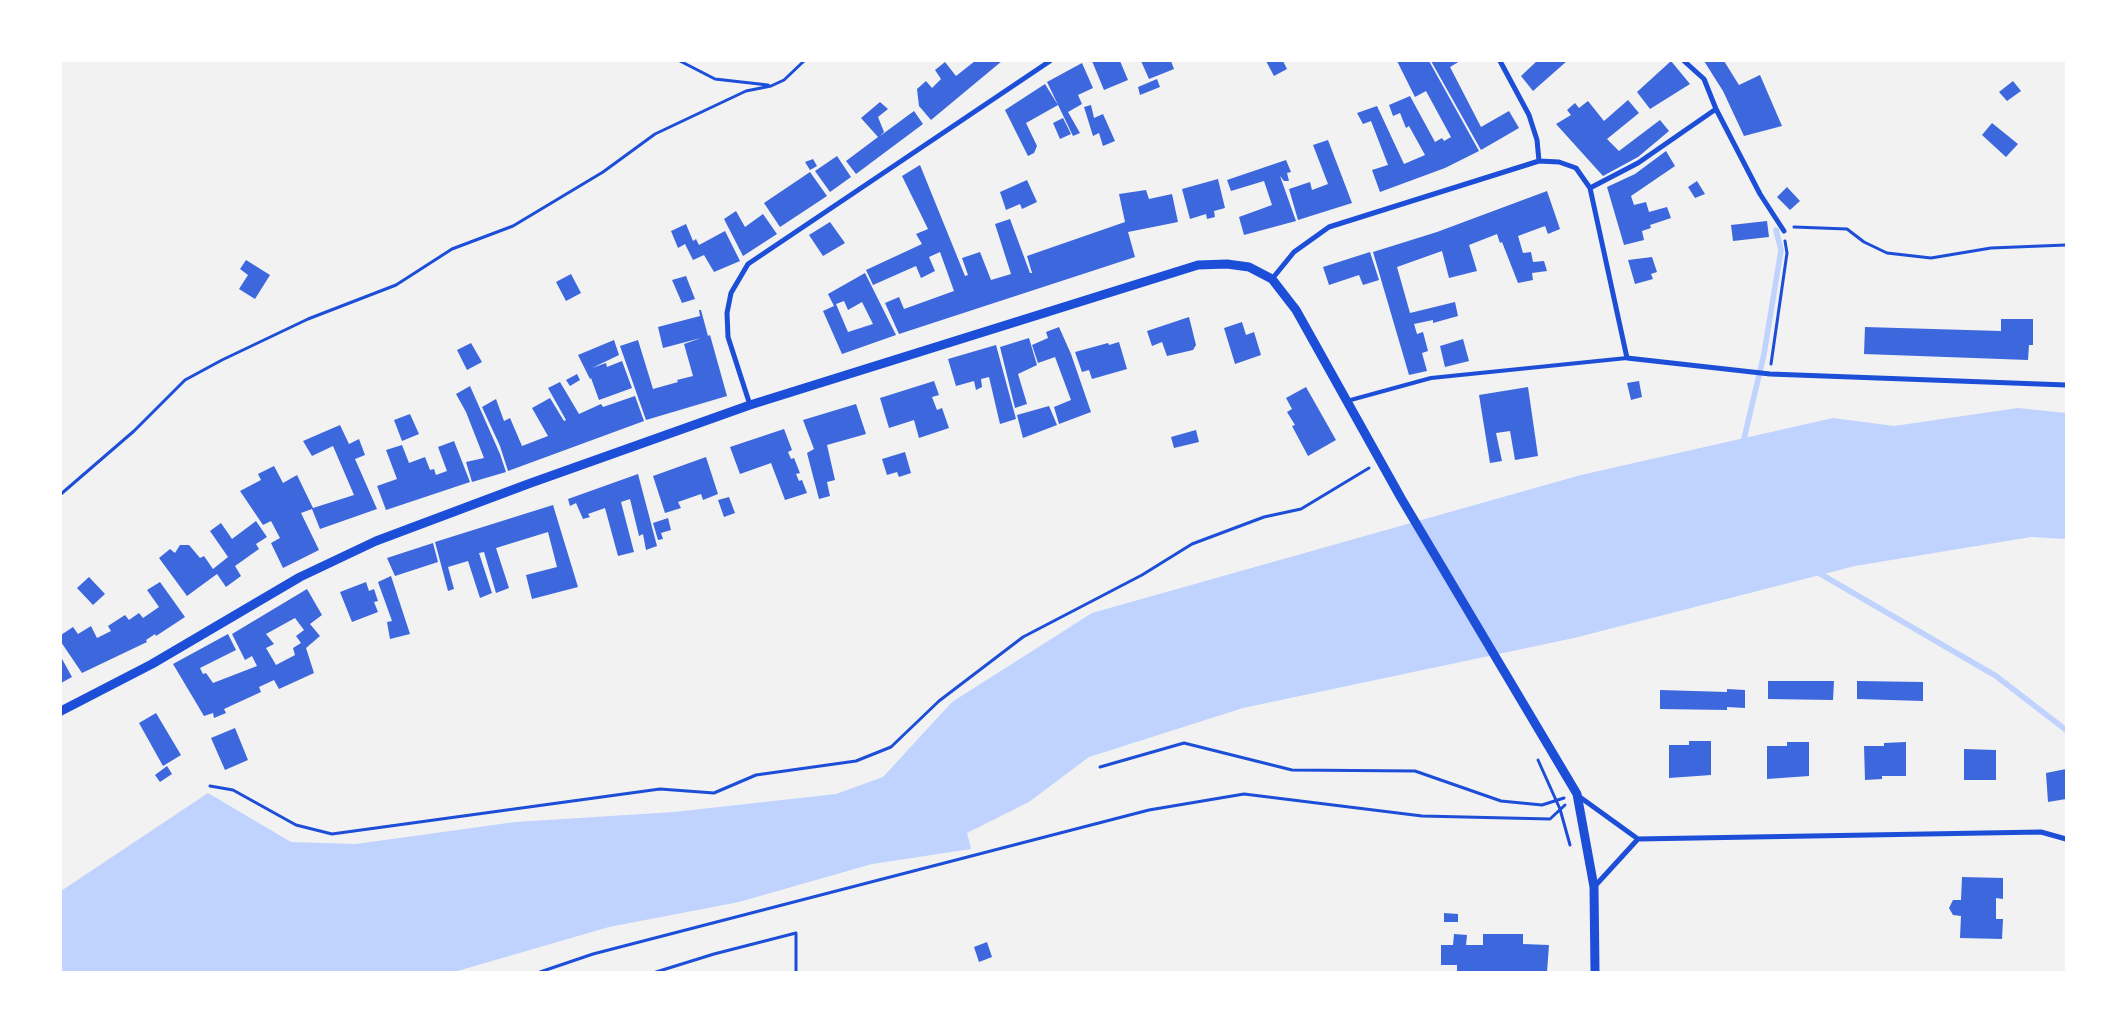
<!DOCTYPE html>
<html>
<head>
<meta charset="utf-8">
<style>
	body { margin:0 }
	#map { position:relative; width:2127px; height:1033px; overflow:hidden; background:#f2f2f2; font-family:Arial,sans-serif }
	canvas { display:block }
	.frame { position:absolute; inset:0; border:62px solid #fff; pointer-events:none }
</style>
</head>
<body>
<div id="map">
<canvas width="2127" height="1033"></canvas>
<div class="frame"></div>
</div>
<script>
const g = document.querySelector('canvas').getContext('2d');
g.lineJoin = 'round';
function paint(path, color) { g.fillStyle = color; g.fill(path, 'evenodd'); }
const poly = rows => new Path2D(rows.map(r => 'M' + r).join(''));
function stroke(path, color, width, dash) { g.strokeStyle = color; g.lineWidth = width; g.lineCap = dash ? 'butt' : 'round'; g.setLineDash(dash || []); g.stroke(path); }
paint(poly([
	[2018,408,2066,413,2066,539,2031,537,1855,566,1574,638,1243,708,1089,757,1029,802,967,833,971,849,872,864,739,902,609,927,454,972,61,972,61,891,208,793,291,842,356,844,515,822,674,812,836,794,883,777,952,702,1092,613,1581,475,1833,418,1894,426]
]), '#bfd3fe');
stroke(poly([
	[1743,443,1764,354,1781,250,1776,230],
	[1817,572,1996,676,2066,730]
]), '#bfd3fe', 5.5);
paint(poly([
	[975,61,1002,61,931,120,919,106,917,89,926,81,932,88,941,79,935,70,945,62,956,76],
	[1092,61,1120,61,1128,80,1104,90],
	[1141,61,1171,61,1174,69,1149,79],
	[1266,61,1283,61,1287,69,1274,76],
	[1397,61,1429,61,1479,151,1445,168,1380,192,1372,170,1388,165,1371,121,1363,124,1357,113,1377,106,1404,164,1425,155,1409,126,1406,128,1400,113,1393,116,1389,105,1410,96,1435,142,1442,138,1444,141,1451,137,1426,91,1415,97],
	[1431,61,1460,61,1450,67,1481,127,1509,111,1519,128,1481,150],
	[1537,61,1567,61,1533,91,1521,76],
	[1671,61,1690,84,1650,109,1637,92],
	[1704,61,1724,61,1739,85,1760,75,1782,126,1744,136,1723,91],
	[1082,63,1093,88,1078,95,1082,104,1068,112,1080,133,1073,136,1047,82],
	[1157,79,1160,87,1140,95,1138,87],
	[2013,81,2021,91,2007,101,1999,92],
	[1045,84,1058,105,1026,123,1037,146,1034,153,1028,156,1005,110],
	[1628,100,1639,113,1607,139,1619,151,1660,120,1669,131,1638,157,1603,176,1556,124,1571,115,1567,110,1575,103,1579,108,1588,101,1604,121],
	[880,102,888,109,878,117,884,132,880,136,914,111,923,124,856,174,846,161,878,137,861,118],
	[1091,105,1094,118,1103,114,1115,141,1103,146,1099,133,1093,136,1084,107],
	[1063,118,1071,134,1060,139,1053,123],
	[1992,123,2018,144,2006,157,1982,135],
	[1328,140,1352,203,1298,220,1289,189,1310,182,1312,190,1328,184,1313,145],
	[1666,151,1675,166,1631,196,1634,205,1646,202,1649,212,1667,207,1671,218,1650,225,1651,228,1642,231,1644,240,1624,245,1607,187,1635,174],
	[837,156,851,177,830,192,815,171],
	[813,159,817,166,810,170,805,162],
	[1286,160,1291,172,1287,173,1289,181,1284,181,1280,176,1296,221,1244,235,1239,217,1272,205,1264,181,1231,191,1227,180],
	[920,165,965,276,968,275,962,258,980,252,991,280,1011,274,995,224,1010,219,1030,273,1032,273,1027,256,1125,222,1119,194,1146,190,1149,199,1172,194,1178,222,1128,232,1135,257,899,334,885,303,899,297,904,309,954,291,940,252,929,257,935,271,921,278,916,266,873,285,866,270,922,244,916,234,928,229,902,176],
	[810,172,827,196,780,227,764,203],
	[1218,179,1225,208,1214,211,1215,217,1207,219,1206,214,1190,219,1182,189],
	[1027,180,1037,202,1022,209,1020,204,1006,210,1000,192],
	[1697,181,1705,194,1695,198,1688,187],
	[1787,187,1800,201,1790,210,1777,197],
	[1547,191,1560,229,1548,234,1545,226,1518,236,1523,253,1531,252,1533,262,1544,261,1547,271,1532,273,1533,280,1518,283,1502,242,1500,243,1497,234,1469,245,1477,271,1449,278,1442,251,1397,267,1410,313,1455,302,1458,316,1433,323,1433,320,1414,324,1417,334,1423,332,1428,351,1422,353,1427,371,1409,375,1373,252,1437,232],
	[736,211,745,227,763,214,777,234,743,256,724,219],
	[1767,221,1769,237,1733,241,1731,225],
	[830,222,845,243,823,256,809,235],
	[686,224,693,241,696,239,699,245,725,231,740,261,714,272,704,255,693,260,685,244,678,248,671,231],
	[1370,252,1379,280,1363,285,1359,275,1329,285,1323,267],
	[1652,257,1657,272,1651,274,1653,279,1635,284,1628,260],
	[246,260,270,275,255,299,239,289,248,275,240,269],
	[865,273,896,335,842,354,823,311,834,306,828,294],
	[844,301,848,310,862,302,873,324,848,332,836,304],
	[571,274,581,293,566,301,556,282],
	[686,276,695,299,682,303,672,280],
	[699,310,701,310,708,336,710,335,727,396,646,420,620,346,638,340,653,389,678,382,677,380,693,376,684,344,701,338,663,348,658,327,700,316],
	[1189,317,1196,345,1193,350,1167,356,1162,342,1152,346,1147,331],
	[2001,319,2033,319,2033,345,2029,345,2028,360,1864,354,1865,327,2001,331],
	[1242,322,1246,335,1254,332,1261,355,1235,364,1224,328],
	[1059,327,1071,354,1091,412,1059,424,1054,407,1071,400,1055,357,1038,363,1032,345,1048,338,1046,332],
	[1029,338,1037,365,1018,374,1027,404,1015,408,1000,347],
	[1463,339,1469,361,1445,367,1440,346],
	[614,340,619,355,592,368,606,363,607,367,622,361,632,388,599,400,591,378,590,379,578,355],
	[1119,342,1127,369,1092,379,1089,370,1082,372,1075,352,1108,343,1109,345],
	[471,343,482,362,467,370,457,350],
	[996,345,1016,419,1000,424,989,377,981,379,982,387,976,390,974,381,956,386,948,359],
	[577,374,580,380,570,386,566,380],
	[934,381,939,395,932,397,937,410,942,408,949,428,919,438,914,420,889,428,880,398],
	[1639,381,1642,397,1631,400,1627,383],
	[560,382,579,414,601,404,603,407,635,396,644,421,508,471,500,446,482,407,496,399,504,421,510,418,522,446,548,436,532,408,550,398,564,421,566,420,548,388],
	[470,386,500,454,506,472,472,482,466,462,484,458,466,412,456,394],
	[1306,387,1336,440,1308,456,1292,426,1295,425,1287,412,1292,409,1286,398],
	[1528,387,1538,456,1515,460,1510,431,1496,433,1502,461,1490,463,1479,395],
	[856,404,866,434,827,445,835,480,827,482,830,496,819,499,807,453,814,449,803,420],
	[1049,406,1057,425,1023,438,1017,415],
	[410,414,419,434,402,441,394,420],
	[340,425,349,444,359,439,365,455,355,459,377,509,320,529,312,509,301,513,319,550,283,568,271,543,280,538,271,521,263,525,240,491,261,480,258,474,274,466,283,483,297,475,313,508,354,495,333,446,312,456,303,441],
	[784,429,792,450,788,452,791,459,794,458,800,473,796,474,799,481,802,480,807,493,785,500,771,463,740,474,730,447],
	[1196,430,1199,442,1174,448,1171,437],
	[454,441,470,482,386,510,377,486,397,479,386,450,402,445,409,463,425,457,430,470,434,469,436,475,447,471,438,447],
	[905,452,911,473,899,477,897,472,887,475,882,459],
	[706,457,718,494,703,500,701,494,678,502,681,508,665,513,653,476],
	[638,474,657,546,646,550,643,534,639,536,630,499,621,502,634,552,618,556,605,508,588,514,590,517,583,519,576,503,570,506,568,499],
	[729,497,735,513,724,517,718,500],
	[553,505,578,587,532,599,526,575,557,567,548,532,496,548,509,588,496,593,484,552,479,553,492,593,480,598,468,561,448,567,454,589,448,591,435,542],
	[668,518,671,530,661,533,663,539,658,540,653,523],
	[256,521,267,537,256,544,259,549,235,566,241,576,226,587,217,574,187,596,159,558,170,549,175,553,180,545,189,545,200,558,204,556,213,569,228,557,210,531,221,523,232,539],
	[433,543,438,562,395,576,387,558],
	[391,576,410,634,390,639,387,622,392,621,378,582],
	[89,577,105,594,93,605,77,588],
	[160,582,185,617,156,636,155,634,146,640,147,642,82,673,61,642,61,635,73,627,78,634,91,626,97,638,111,631,108,626,125,615,129,620,139,613,143,618,159,607,147,590],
	[366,582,369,591,374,589,378,601,374,602,378,612,352,622,340,592],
	[307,589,322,615,310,624,320,636,306,648,314,673,279,689,274,680,259,687,261,692,224,709,226,713,214,718,213,713,204,716,173,664,228,634,236,650,200,668,203,674,206,673,213,683,257,666,252,656,245,660,232,634],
	[295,618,304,630,296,636,301,643,293,648,295,655,276,665,266,648,274,644,266,634],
	[61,657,72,677,61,683],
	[1768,681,1834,681,1833,700,1768,699],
	[1857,681,1923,682,1923,701,1857,699],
	[1727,689,1745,690,1745,708,1727,707,1727,710,1660,709,1660,690,1727,692],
	[156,713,181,755,163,766,139,723],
	[235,728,248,760,225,770,211,738],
	[1689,741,1711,741,1711,775,1669,778,1669,745,1689,745],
	[1787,742,1809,742,1809,776,1767,779,1767,746,1787,746],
	[1906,742,1906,776,1882,776,1882,779,1865,780,1864,746,1884,746,1884,743],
	[1964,749,1996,750,1996,780,1964,780],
	[167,766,172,774,160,782,155,775],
	[2066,769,2066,799,2048,802,2046,773],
	[1962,877,2003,878,2003,899,1996,898,1996,919,2003,919,2002,939,1960,938,1961,916,1953,915,1949,908,1953,900,1961,900],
	[1444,913,1458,914,1458,922,1444,922],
	[1454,934,1467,935,1466,945,1483,945,1483,934,1523,934,1523,944,1549,945,1547,972,1457,972,1457,965,1441,965,1441,945,1453,945],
	[987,942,992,957,979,962,974,947]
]), '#3d67dc');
stroke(poly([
	[680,61,715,79,768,85],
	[1794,227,1847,229,1864,242,1887,253,1931,258,1991,248,2066,245],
	[1771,364,1787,253,1785,241],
	[61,494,134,431,185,380,222,360,308,319,396,285,452,249,513,226,603,172,655,134,746,91,771,86,784,80,804,61],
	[1538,760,1560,809,1570,845],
	[1100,767,1184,743,1292,770,1415,771,1501,801,1542,805,1564,798],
	[210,786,233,790,296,825,332,834,660,789,714,793,756,775,856,761,891,747,939,701,1023,637,1142,575,1192,544,1264,517,1301,509,1369,468],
	[540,972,593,954,1149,810,1244,794,1422,816,1550,819,1565,805],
	[656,972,714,954,796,933,796,972]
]), '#1d4ed8', 3);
stroke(poly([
	[1347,401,1431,378,1627,358]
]), '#1d4ed8', 4);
stroke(poly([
	[1500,61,1529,115,1537,140,1539,161],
	[1684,61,1704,79,1716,109,1760,194,1784,231],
	[1590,188,1638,163,1716,109],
	[1272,279,1294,252,1329,227,1539,161,1559,162,1576,168,1590,188,1627,358,1770,374,2066,385],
	[750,405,728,337,727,313,731,293,748,264,1050,61],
	[1577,795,1638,839,2041,832,2066,839],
	[1595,886,1638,839]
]), '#1d4ed8', 5);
stroke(poly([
	[61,711,152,664,300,577,376,541,528,484,750,405,1198,265,1227,264,1249,267,1272,279,1296,310,1401,498,1577,794,1594,887,1595,972]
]), '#1d4ed8', 9);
</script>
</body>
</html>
